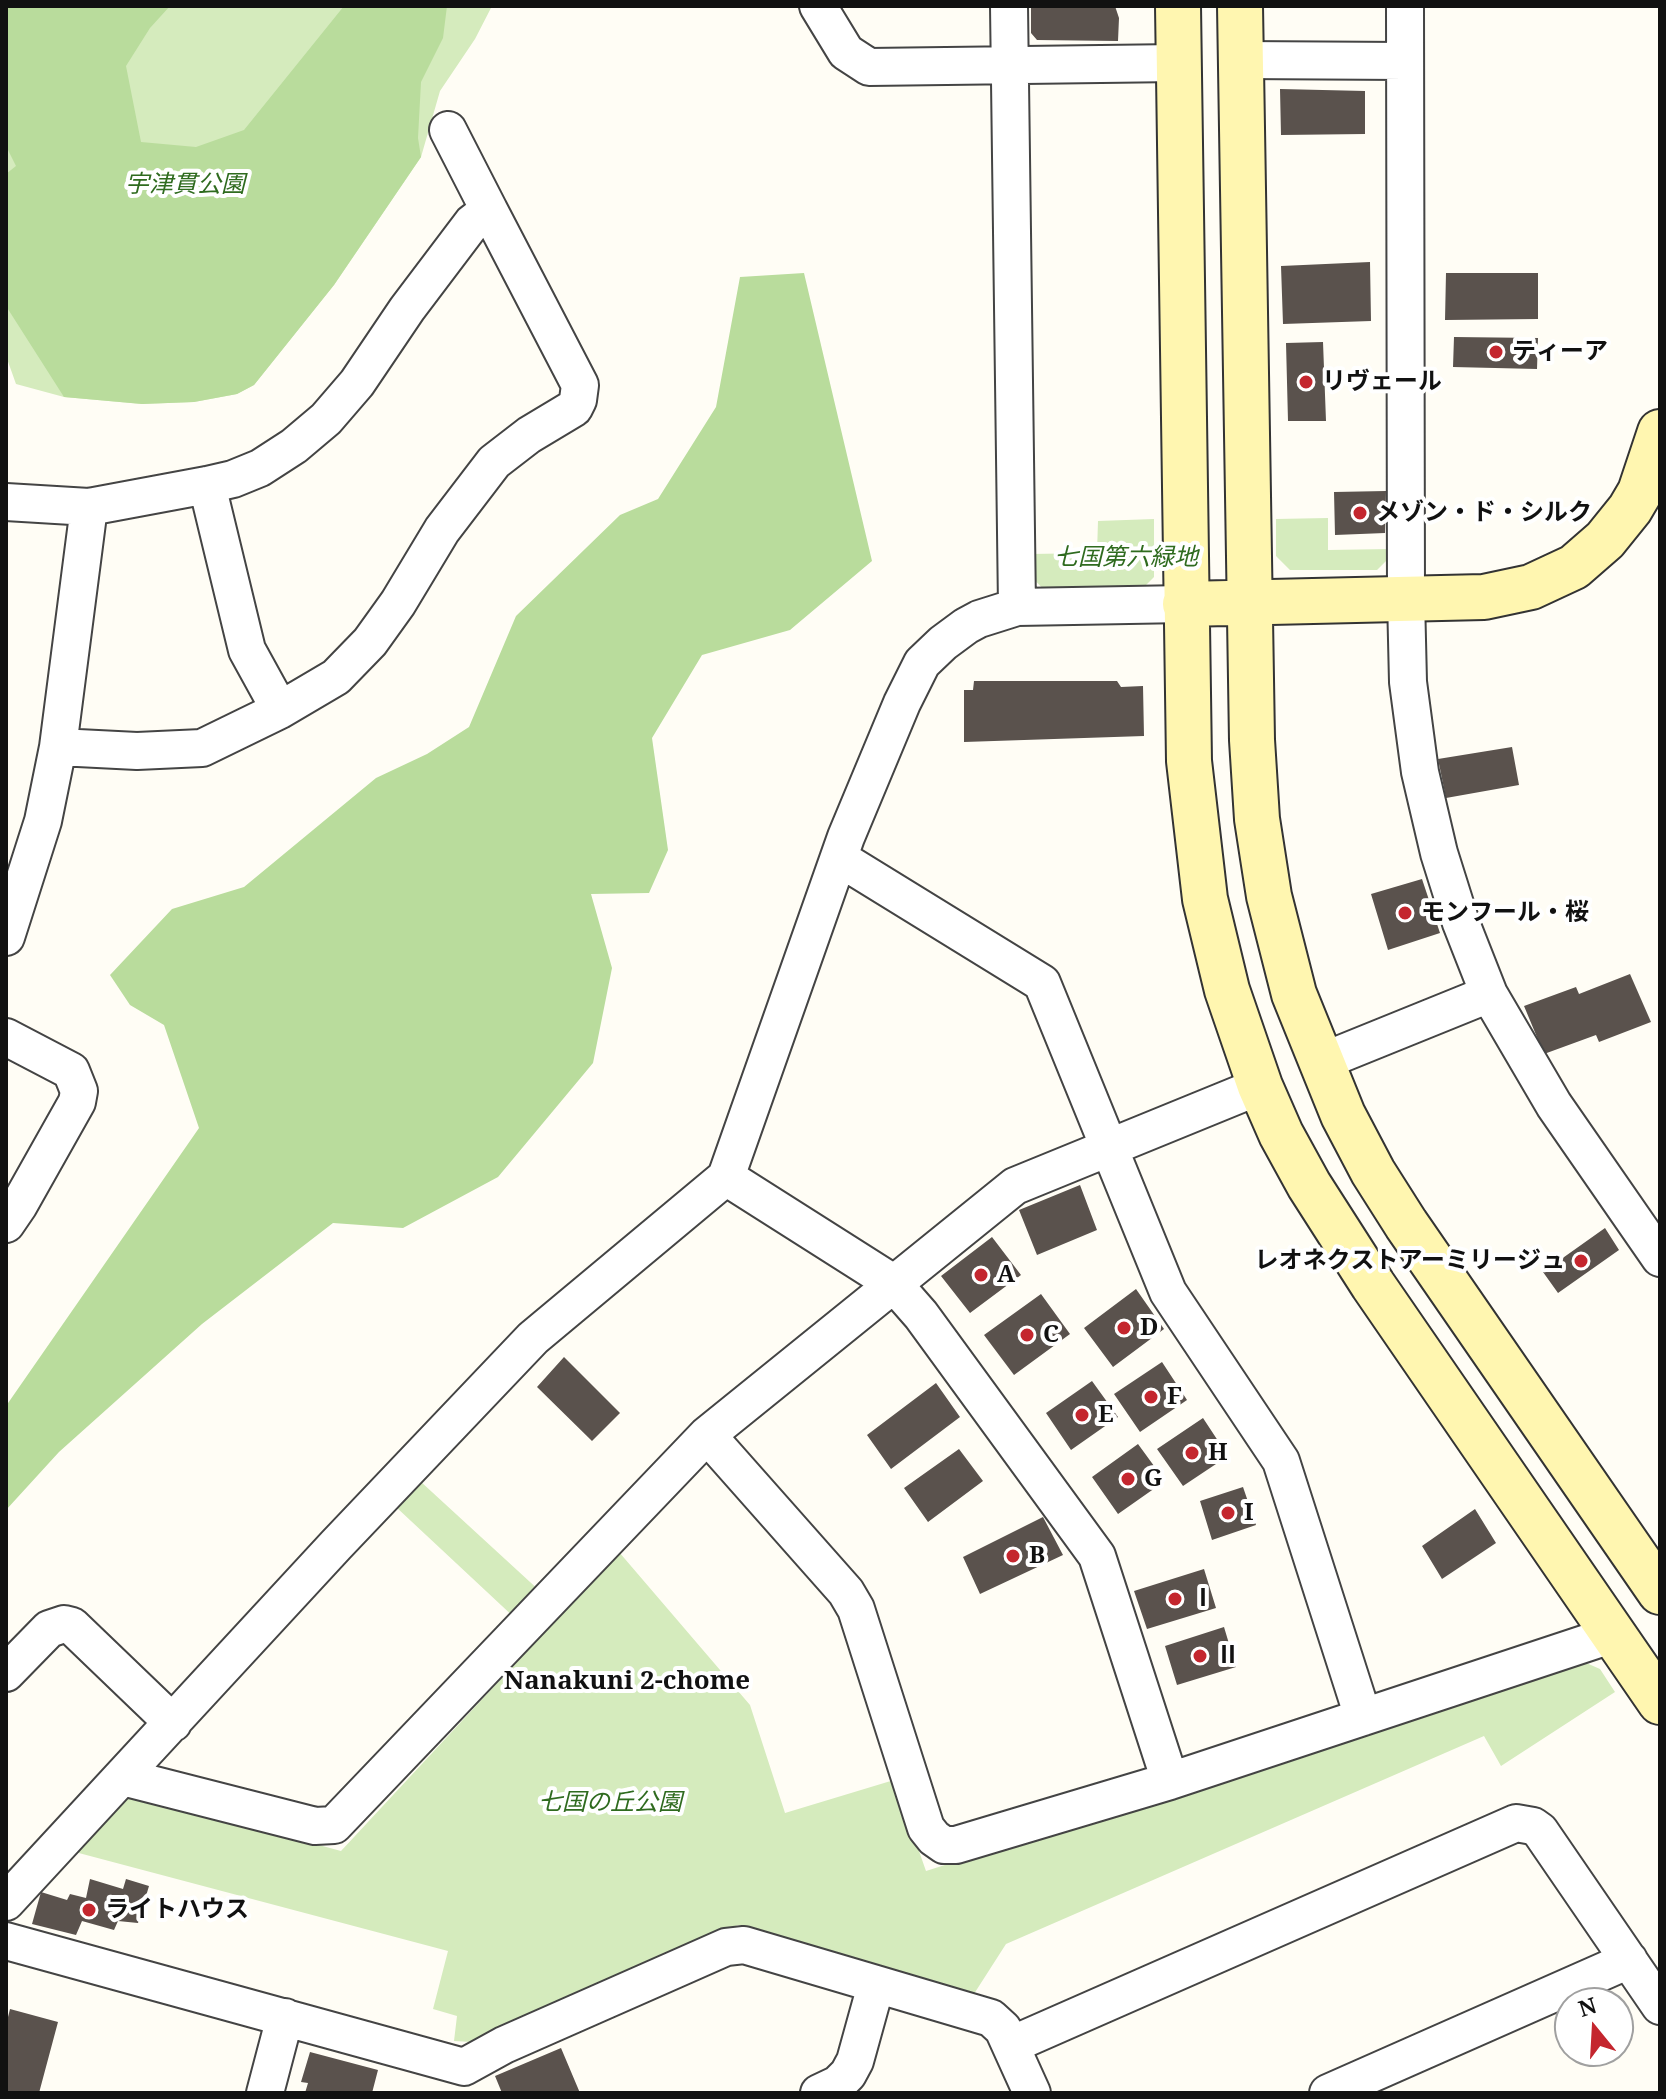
<!DOCTYPE html>
<html>
<head>
<meta charset="utf-8">
<style>
	body { margin:0 }
	#map { position:relative; width:1666px; height:2099px; overflow:hidden; background:#fffdf5; font-family:"Noto Serif",serif }
	canvas { display:block }
	.frame { position:absolute; inset:0; border:8px solid #111; pointer-events:none }
	.north { position:absolute; left:1554px; top:1987px; width:80px; height:80px; box-sizing:border-box; background:#fff; border:2px solid #a0a0a0; border-radius:50%; rotate:342deg; font-size:22px; font-weight:700; line-height:32px; text-align:center; color:#111 }
	.north::after { content:''; display:block; margin:auto; width:28px; height:36px; background:#c4262e; clip-path:polygon(50% 0,100% 100%,50% 72%,0 100%) }
</style>
</head>
<body>
<div id="map">
<canvas width="1666" height="2099"></canvas>
<div class="frame"></div>
<div class="north">N</div>
</div>
<script>
const g = document.querySelector('canvas').getContext('2d');
g.lineJoin = 'round';
function paint(path, color) { g.fillStyle = color; g.fill(path, 'evenodd'); }
const poly = rows => new Path2D(rows.map(r => 'M' + r).join(''));
function stroke(path, color, width, dash) { g.strokeStyle = color; g.lineWidth = width; g.lineCap = dash ? 'butt' : 'round'; g.setLineDash(dash || []); g.stroke(path); }
function write(font, color, halo, rows, align = 'center') {
  g.font = font + ' "Noto Serif","Noto Sans JP",serif'; g.lineWidth = 8; g.setLineDash([]); g.textBaseline = 'middle'; g.strokeStyle = halo; g.fillStyle = color; for (const [text, x, y, turn = 0] of rows) {
    g.save(); g.translate(x, y); g.rotate((+turn || 0) * Math.PI / 180); g.textAlign = isNaN(turn) ? turn : align; if (halo) g.strokeText(text, 0, 0); g.fillText(text, 0, 0); g.restore();
  }
}
paint(poly([
	[6,6,492,6,475,39,440,91,421,157,334,285,254,385,237,394,194,402,142,404,64,397,16,384,6,356],
	[1328,518,1328,550,1390,549,1390,557,1377,570,1290,570,1276,556,1276,519],
	[1154,519,1154,577,1143,588,1045,591,1030,575,1029,554,1097,553,1098,521],
	[420,1481,542,1593,517,1620,396,1507],
	[619,1552,750,1705,785,1813,894,1780,926,1871,1584,1662,1600,1669,1615,1692,1501,1766,1484,1736,1006,1944,972,1997,738,1925,472,2042,454,2041,457,2016,433,2009,448,1951,75,1852,119,1802,138,1796,341,1851]
]), '#d5ebbd');
paint(poly([
	[6,6,170,6,150,28,126,66,141,142,196,147,244,130,344,6,447,6,443,38,421,82,418,138,421,157,334,285,254,385,237,394,194,402,142,404,64,397,6,306,6,174,16,166,6,146],
	[804,273,872,561,790,630,702,655,652,738,668,850,649,893,591,894,612,968,593,1063,498,1177,403,1228,333,1223,202,1324,59,1452,6,1510,6,1406,199,1128,164,1025,130,1005,110,975,172,909,244,887,376,778,427,754,469,727,516,616,620,515,658,499,716,407,740,277]
]), '#b9dc9c');
paint(poly([
	[1031,6,1115,6,1119,18,1118,41,1037,40,1031,33],
	[1280,89,1365,91,1365,134,1281,135],
	[1370,262,1371,321,1283,324,1281,266],
	[1446,273,1538,273,1538,319,1445,320],
	[1454,337,1538,338,1537,369,1453,367],
	[1323,342,1326,421,1288,421,1286,343],
	[1386,491,1385,533,1335,535,1334,492],
	[974,681,1117,681,1121,687,1143,686,1144,736,964,742,964,690,973,690],
	[1512,747,1519,785,1446,798,1438,759],
	[1422,879,1440,933,1388,950,1371,894],
	[1630,974,1651,1022,1599,1042,1596,1035,1544,1054,1524,1006,1576,987,1579,994],
	[1080,1185,1097,1230,1037,1255,1019,1210],
	[1605,1228,1619,1250,1558,1293,1543,1272],
	[992,1237,1021,1275,970,1313,941,1276],
	[1136,1289,1164,1329,1113,1367,1084,1328],
	[1041,1294,1070,1334,1014,1375,984,1335],
	[564,1357,620,1413,592,1441,537,1387],
	[1162,1362,1187,1400,1140,1432,1114,1394],
	[1092,1381,1118,1417,1071,1450,1046,1413],
	[936,1383,960,1417,891,1469,867,1435],
	[1203,1418,1228,1456,1183,1486,1157,1449],
	[1138,1444,1165,1481,1118,1514,1092,1477],
	[959,1449,983,1481,928,1522,904,1488],
	[1243,1487,1256,1525,1212,1540,1200,1501],
	[1475,1509,1496,1543,1442,1579,1422,1546],
	[1043,1517,1063,1555,980,1594,963,1557],
	[1204,1569,1216,1608,1147,1629,1134,1591],
	[1224,1627,1236,1667,1177,1685,1165,1646],
	[90,1879,123,1889,126,1879,149,1886,138,1923,118,1921,114,1930,82,1921,76,1935,32,1924,41,1892,67,1900,70,1894,86,1898],
	[10,2009,58,2022,39,2093,6,2093,6,2025],
	[561,2048,580,2093,502,2093,495,2076],
	[310,2052,378,2070,372,2093,305,2093,308,2083,301,2082]
]), '#5a524d');
const street = poly([
	[818,6,846,52,869,67,1178,63],
	[1009,6,1017,607],
	[1405,6,1406,598,1408,682,1420,772,1439,853,1461,923,1489,994,1554,1105,1660,1258],
	[1241,60,1404,61],
	[448,130,489,210],
	[207,485,247,650,280,710],
	[6,502,89,507,207,485,233,479,260,468,294,446,326,419,357,383,407,309,472,223,489,210,580,385,578,400,574,408,529,435,494,462,442,530,398,603,370,642,336,677,280,710,202,748,137,751,58,747],
	[839,858,1042,983,1168,1292,1281,1461,1363,1717],
	[6,937,43,821,58,747,89,507],
	[6,1037,71,1071,79,1091,77,1102,19,1205,6,1224],
	[1321,1062,1489,994],
	[726,1177,893,1283,921,1315,1097,1556,1170,1781],
	[707,1435,846,1592,856,1609,926,1828,934,1838,944,1845,956,1845,1170,1781,1614,1634],
	[6,1673,49,1629,64,1624,72,1626,173,1723],
	[123,1777,315,1826,334,1825,707,1435,1015,1186,1260,1086],
	[6,1902,336,1545,533,1338,726,1177,846,837,902,703,922,663,943,643,966,626,979,619,1017,607,1185,604],
	[6,1941,464,2067,504,2045,674,1970,726,1947,744,1945,991,2018,1003,2029,1032,2093],
	[1011,2045,1516,1823,1533,1826,1540,1831,1660,2006],
	[265,2093,285,2017],
	[819,2093,838,2084,848,2074,855,2061,876,1985],
	[1328,2093,1629,1960]
]);
const secondary = poly([
	[1178,6,1189,761,1205,899,1227,990,1260,1086,1281,1134,1309,1185,1373,1285,1660,1702],
	[1240,6,1252,740,1257,819,1269,896,1294,994,1343,1115,1373,1172,1406,1224,1660,1592],
	[1185,604,1484,597,1531,587,1574,567,1605,540,1630,509,1640,492,1660,432]
]);
stroke(street, '#444', 40);
stroke(secondary, '#333', 48);
stroke(street, '#fff', 36);
stroke(secondary, '#fff6b0', 44);
for (const [x, y, r, color] of [
	[1496,352,8,"#c4262e"],
	[1306,382,8,"#c4262e"],
	[1360,513,8,"#c4262e"],
	[1405,913,8,"#c4262e"],
	[1581,1261,8,"#c4262e"],
	[981,1275,8,"#c4262e"],
	[1124,1328,8,"#c4262e"],
	[1027,1335,8,"#c4262e"],
	[1151,1397,8,"#c4262e"],
	[1082,1415,8,"#c4262e"],
	[1192,1453,8,"#c4262e"],
	[1128,1479,8,"#c4262e"],
	[1228,1513,8,"#c4262e"],
	[1013,1556,8,"#c4262e"],
	[1175,1599,8,"#c4262e"],
	[1200,1656,8,"#c4262e"],
	[89,1910,8,"#c4262e"]
]) { const dot = new Path2D(); dot.arc(x, y, r, 0, 2 * Math.PI); g.fillStyle = color; g.fill(dot); stroke(dot, '#fff', 3); }
write('italic 24px', '#2f6b1f', '#fff', [
	["宇津貫公園",185,185],
	["七国第六緑地",1126,558],
	["七国の丘公園",610,1803]
]);
write('bold 24px', '#111', '#fff', [
	["ティーア",1512,352],
	["リヴェール",1322,382],
	["メゾン・ド・シルク",1376,513],
	["モンフール・桜",1421,913],
	["レオネクストアーミリージュ",1565,1261,"right"],
	["A",997,1275],
	["D",1140,1328],
	["C",1043,1335],
	["F",1167,1397],
	["E",1098,1415],
	["H",1208,1453],
	["G",1144,1479],
	["I",1244,1513],
	["B",1029,1556],
	["Ⅰ",1191,1599],
	["Ⅱ",1216,1656],
	["ライトハウス",105,1910]
], 'left');
write('bold 26px', '#111', '#fff', [
	["Nanakuni 2-chome",627,1682]
]);
</script>
</body>
</html>
